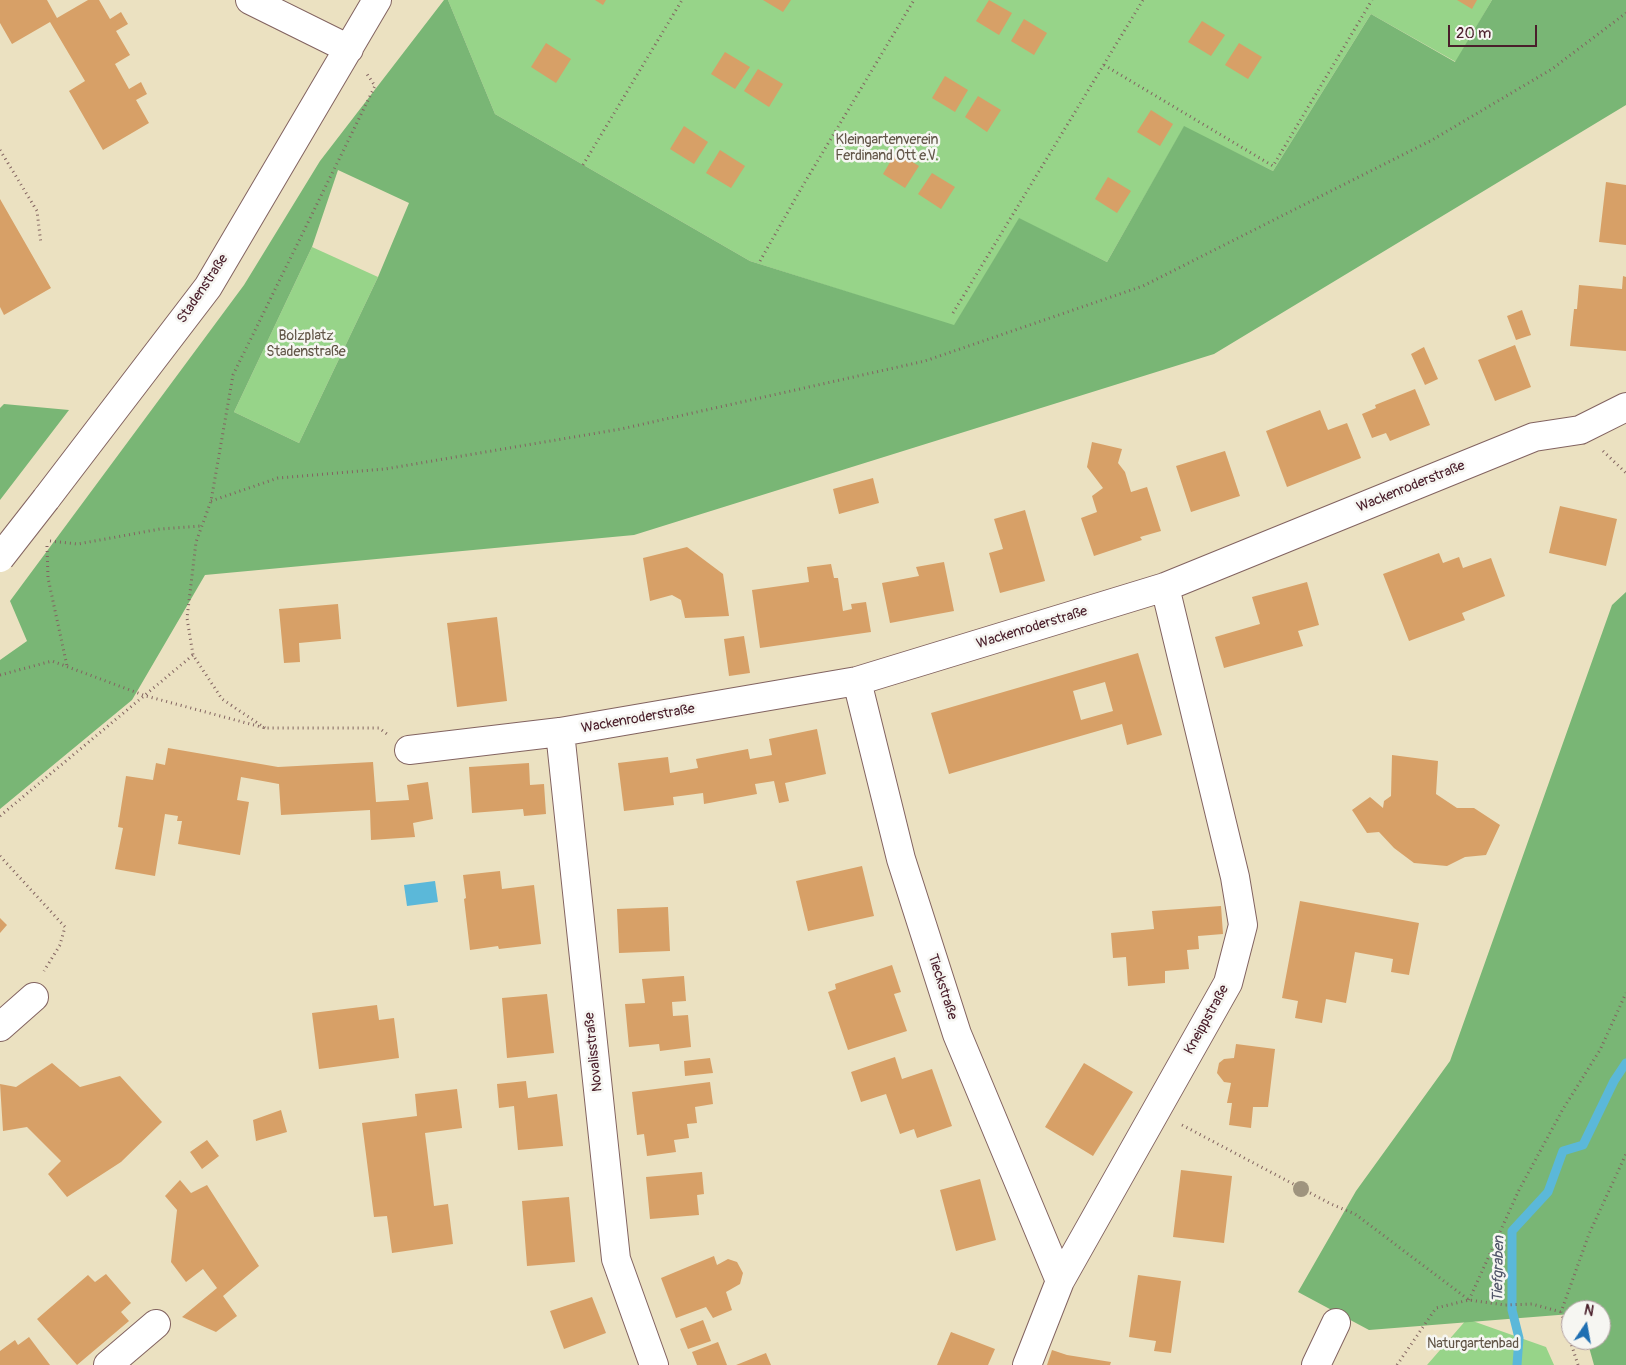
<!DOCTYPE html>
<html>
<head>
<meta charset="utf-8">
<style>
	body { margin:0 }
	#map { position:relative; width:1626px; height:1365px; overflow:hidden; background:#ebe1c1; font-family:Pangolin,sans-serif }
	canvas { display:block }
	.north { position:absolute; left:1561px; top:1300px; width:50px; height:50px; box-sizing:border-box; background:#f6f6f2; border:1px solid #b1a0a2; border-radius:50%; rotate:12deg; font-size:14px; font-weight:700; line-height:20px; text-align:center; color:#4a1f2b }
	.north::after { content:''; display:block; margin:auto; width:18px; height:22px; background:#1f6fb2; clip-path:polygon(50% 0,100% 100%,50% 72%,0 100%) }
	.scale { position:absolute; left:1448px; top:25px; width:89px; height:22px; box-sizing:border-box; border:2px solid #4a1f2b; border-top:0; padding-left:6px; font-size:15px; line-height:18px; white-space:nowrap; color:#4a1f2b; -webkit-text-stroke:4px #f6f6f2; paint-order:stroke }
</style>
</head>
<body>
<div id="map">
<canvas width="1626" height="1365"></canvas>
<div class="north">N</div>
<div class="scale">20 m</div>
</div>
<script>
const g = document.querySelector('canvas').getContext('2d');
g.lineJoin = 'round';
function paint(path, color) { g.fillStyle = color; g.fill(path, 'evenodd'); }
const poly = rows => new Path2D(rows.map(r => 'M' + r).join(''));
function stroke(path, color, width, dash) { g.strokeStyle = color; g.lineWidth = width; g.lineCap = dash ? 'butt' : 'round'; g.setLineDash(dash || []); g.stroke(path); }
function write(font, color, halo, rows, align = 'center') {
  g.font = font + ' Pangolin,sans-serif'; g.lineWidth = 5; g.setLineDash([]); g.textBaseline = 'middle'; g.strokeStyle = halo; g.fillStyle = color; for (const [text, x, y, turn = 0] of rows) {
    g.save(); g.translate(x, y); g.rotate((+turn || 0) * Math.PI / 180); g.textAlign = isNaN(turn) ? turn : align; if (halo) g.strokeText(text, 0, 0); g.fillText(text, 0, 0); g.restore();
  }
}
paint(poly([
	[448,0,1492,0,1456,62,1371,14,1273,171,1184,127,1107,262,1019,219,954,326,750,261,495,114],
	[312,247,378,277,299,443,234,412],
	[1467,1319,1546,1347,1554,1365,1427,1365]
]), '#97d489');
paint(poly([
	[444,0,448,0,495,114,750,261,954,325,1019,218,1107,262,1184,126,1273,171,1371,14,1455,62,1492,0,1626,0,1626,105,1214,354,634,535,205,575,132,700,0,809,0,660,27,641,10,601,244,285,320,161],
	[338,170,409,203,378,277,299,443,234,412,312,247],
	[4,404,69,410,0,500,0,408],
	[1626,592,1626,1365,1594,1365,1587,1340,1601,1340,1601,1310,1571,1310,1571,1314,1369,1330,1298,1292,1356,1191,1450,1061,1612,605]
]), '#79b675');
paint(poly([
	[435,881,438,902,407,906,404,885]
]), '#5bb8d9');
stroke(poly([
	[1517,1365,1519,1338,1512,1310,1512,1231,1548,1192,1563,1151,1583,1145,1614,1081,1626,1063]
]), '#5bb8d9', 9);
paint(poly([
	[0,0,47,0,57,18,88,0,99,0,110,19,121,12,128,24,116,31,130,55,115,64,129,89,141,82,147,94,136,100,149,123,103,150,69,91,85,81,50,22,12,44,0,23],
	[595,0,606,0,603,5],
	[763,0,791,0,783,12],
	[989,0,1012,13,999,35,976,21],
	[1457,0,1477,0,1472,9],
	[1024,19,1047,33,1034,55,1011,41],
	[1202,21,1225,35,1211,56,1188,42],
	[546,43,571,59,556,83,531,67],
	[1239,43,1262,57,1248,79,1225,65],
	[725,52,750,67,735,89,711,74],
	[758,69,783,84,769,107,744,91],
	[945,76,968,90,955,112,932,98],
	[978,96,1001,110,987,132,965,117],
	[1151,110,1173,124,1160,146,1137,132],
	[684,126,708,142,694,164,670,149],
	[720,150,745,166,731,188,706,173],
	[896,152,919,166,905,188,883,174],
	[932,173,955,187,941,209,918,194],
	[1108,177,1131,191,1117,213,1095,199],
	[1606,182,1626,185,1626,245,1599,242],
	[0,199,51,288,4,315,0,307],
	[1623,276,1626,277,1626,351,1570,346,1574,309,1577,309,1579,285,1622,289],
	[1522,310,1531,335,1516,340,1507,316],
	[1515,345,1531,387,1495,401,1478,360],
	[1424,347,1438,379,1425,385,1411,354],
	[1415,389,1430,425,1390,441,1386,433,1372,438,1362,414,1376,408,1375,405],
	[1320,410,1328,430,1347,423,1361,458,1287,487,1266,431],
	[1092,442,1122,449,1118,463,1125,472,1131,492,1147,487,1161,531,1140,537,1142,540,1094,556,1081,518,1097,512,1092,496,1103,488,1087,467],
	[1225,451,1240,496,1191,512,1176,466],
	[873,478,879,503,839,514,833,489],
	[1560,506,1617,519,1606,566,1549,553],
	[1025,510,1045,581,1000,593,989,553,1003,549,994,519],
	[687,547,723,574,729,616,685,618,681,600,672,595,650,601,643,558],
	[1439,553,1443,563,1459,557,1463,568,1491,558,1505,596,1462,613,1465,620,1409,641,1383,574],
	[944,562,954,611,890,623,882,583,919,576,916,567],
	[831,564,834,578,838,578,843,611,852,609,851,604,866,602,871,632,760,648,752,590,809,582,807,567],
	[1307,582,1319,625,1298,631,1303,646,1224,668,1215,637,1260,624,1252,597],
	[338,604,341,639,299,643,300,662,284,663,279,609],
	[497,617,507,701,457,707,447,623],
	[744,636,750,673,729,676,724,639],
	[1138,653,1162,735,1127,745,1122,724,949,774,931,713],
	[1105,682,1113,711,1081,720,1073,691],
	[817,729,826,774,785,783,789,801,779,803,774,781,755,784,757,794,704,804,703,793,673,797,674,805,624,811,618,763,668,757,670,773,698,768,696,759,748,749,750,759,772,755,769,739],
	[168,748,278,767,373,762,376,802,409,800,407,785,428,782,433,819,413,823,415,837,371,840,370,810,281,815,279,784,241,777,237,800,249,802,240,855,178,844,182,821,177,821,178,816,165,814,155,876,115,869,123,828,118,827,126,776,153,780,156,763,165,765],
	[1392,755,1438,761,1436,794,1457,808,1474,808,1500,825,1486,855,1465,857,1447,866,1414,863,1394,848,1379,832,1367,833,1352,810,1370,797,1383,808,1384,801,1391,796],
	[529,763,530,785,544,784,546,814,524,816,523,809,472,813,469,767],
	[862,866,874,916,808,931,796,881],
	[500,871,502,889,534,885,541,944,499,949,498,946,470,950,464,899,466,898,463,875],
	[1300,901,1419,923,1409,975,1391,972,1393,959,1355,952,1346,1003,1326,999,1322,1023,1295,1018,1298,1001,1282,998],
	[1221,906,1223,934,1198,936,1199,949,1187,950,1189,969,1165,971,1165,983,1128,986,1126,957,1113,958,1111,933,1154,929,1152,911],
	[668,907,670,951,619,953,617,909],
	[0,918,7,925,0,933],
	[892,965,901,992,894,994,907,1031,848,1050,828,992,836,989,835,984],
	[684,976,686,1001,672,1002,673,1016,688,1015,691,1047,660,1051,659,1044,629,1047,625,1004,645,1003,642,979],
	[547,994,554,1053,507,1058,502,998],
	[377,1005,379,1020,394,1018,399,1058,319,1069,312,1013],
	[1236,1044,1275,1049,1268,1107,1253,1107,1251,1128,1229,1125,1232,1103,1227,1103,1231,1083,1224,1082,1217,1073,1219,1063,1224,1059,1234,1058],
	[895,1057,902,1079,932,1069,952,1126,917,1138,914,1129,900,1134,886,1094,861,1102,851,1072],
	[710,1058,713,1073,685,1076,684,1061],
	[52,1063,80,1087,120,1076,162,1122,121,1162,67,1197,48,1174,61,1161,27,1127,3,1131,0,1084,16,1087],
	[1084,1063,1133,1092,1093,1156,1045,1127],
	[526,1081,528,1098,557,1094,563,1146,518,1150,514,1106,499,1108,497,1084],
	[710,1082,713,1104,695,1107,697,1123,687,1124,689,1138,674,1140,676,1152,647,1156,644,1134,637,1135,632,1092],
	[457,1089,462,1128,425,1133,434,1206,448,1204,453,1244,392,1253,387,1216,374,1217,362,1123,417,1116,415,1094],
	[281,1110,287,1132,256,1141,253,1120],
	[207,1140,219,1156,202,1169,190,1152],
	[1181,1170,1232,1176,1224,1243,1173,1237],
	[702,1172,704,1194,697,1195,699,1215,650,1219,646,1177],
	[980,1179,996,1240,956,1251,940,1190],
	[180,1180,191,1193,207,1185,259,1266,223,1296,237,1316,216,1332,182,1317,217,1288,203,1269,186,1282,171,1262,177,1210,165,1196],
	[569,1197,575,1262,527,1266,522,1201],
	[714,1256,717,1265,728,1259,737,1262,743,1273,740,1284,726,1292,732,1310,713,1318,706,1307,676,1318,661,1278],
	[106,1274,131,1303,121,1312,129,1321,77,1365,37,1319,88,1275,95,1282],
	[1138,1275,1181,1281,1171,1353,1154,1351,1156,1341,1129,1337],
	[592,1297,606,1333,564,1349,550,1311],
	[703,1320,711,1341,688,1349,680,1329],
	[951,1332,995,1349,988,1365,937,1365],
	[29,1337,50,1365,0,1365,0,1351,15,1340,18,1345],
	[718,1342,727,1365,697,1365,692,1352],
	[1052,1350,1067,1355,1111,1362,1110,1365,1047,1365],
	[766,1353,771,1365,736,1365]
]), '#d7a067');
const minor = poly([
	[250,0,349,49],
	[46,499,208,287,377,0],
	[857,681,901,859,957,1034,1060,1281],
	[560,732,616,1259,654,1365],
	[409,750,560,732,857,681,1165,587,1534,437,1580,430,1626,407],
	[0,1027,34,997],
	[108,1365,156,1324],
	[1027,1365,1060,1281,1228,983,1243,925,1235,877,1165,587],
	[1316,1365,1336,1323]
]);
stroke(minor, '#826360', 30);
stroke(poly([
	[1104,65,1273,166,1372,0],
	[0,150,37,211,41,244],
	[583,165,682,0],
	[760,261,802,187,914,0],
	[953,313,1143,0],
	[1603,451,1626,473],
	[211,501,278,478,385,469,621,429,925,361,1143,286,1432,140,1552,69,1626,13],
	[50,541,78,544,160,529,201,526],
	[47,546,48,578,67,666],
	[0,675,52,661,146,696,265,728,379,728,387,734],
	[265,728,222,699,193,655,187,618,196,542,211,501,233,375,375,86,367,74],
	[0,816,193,655],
	[0,856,65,927,60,945,44,971],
	[1182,1125,1331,1204,1355,1214,1469,1300],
	[1469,1300,1519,1190,1563,1109,1600,1050,1626,993],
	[1397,1365,1436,1308,1469,1300,1505,1305,1532,1304,1561,1312],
	[1578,1365,1561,1312,1589,1234,1626,1154]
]), '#826360', 3, [1, 4]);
stroke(minor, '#fff', 28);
const minorBridge = poly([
	[0,558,46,499]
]);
stroke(minorBridge, '#826360', 30, []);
stroke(minorBridge, '#fff', 28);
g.fillStyle = '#9f947e';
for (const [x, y] of [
	[1301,1189]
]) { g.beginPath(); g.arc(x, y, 8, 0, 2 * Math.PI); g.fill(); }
write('14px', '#615547', '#f6f6f2', [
	["Kleingartenverein",887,140],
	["Ferdinand Ott e.V.",887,156],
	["Bolzplatz",306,336],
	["Stadenstraße",306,352],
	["Naturgartenbad",1473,1344]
]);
write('14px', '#4a1f2b', '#f6f6f2', [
	["Stadenstraße",203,289,-56],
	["Wackenroderstraße",1411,487,-22],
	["Wackenroderstraße",1032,628,-17],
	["Wackenroderstraße",638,719,-10],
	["Tieckstraße",942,987,72],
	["Kneippstraße",1207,1020,-61],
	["Novalisstraße",594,1052,-96]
]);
write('italic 15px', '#505568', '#f6f6f2', [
	["Tiefgraben",1499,1269,-89]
]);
</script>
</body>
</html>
